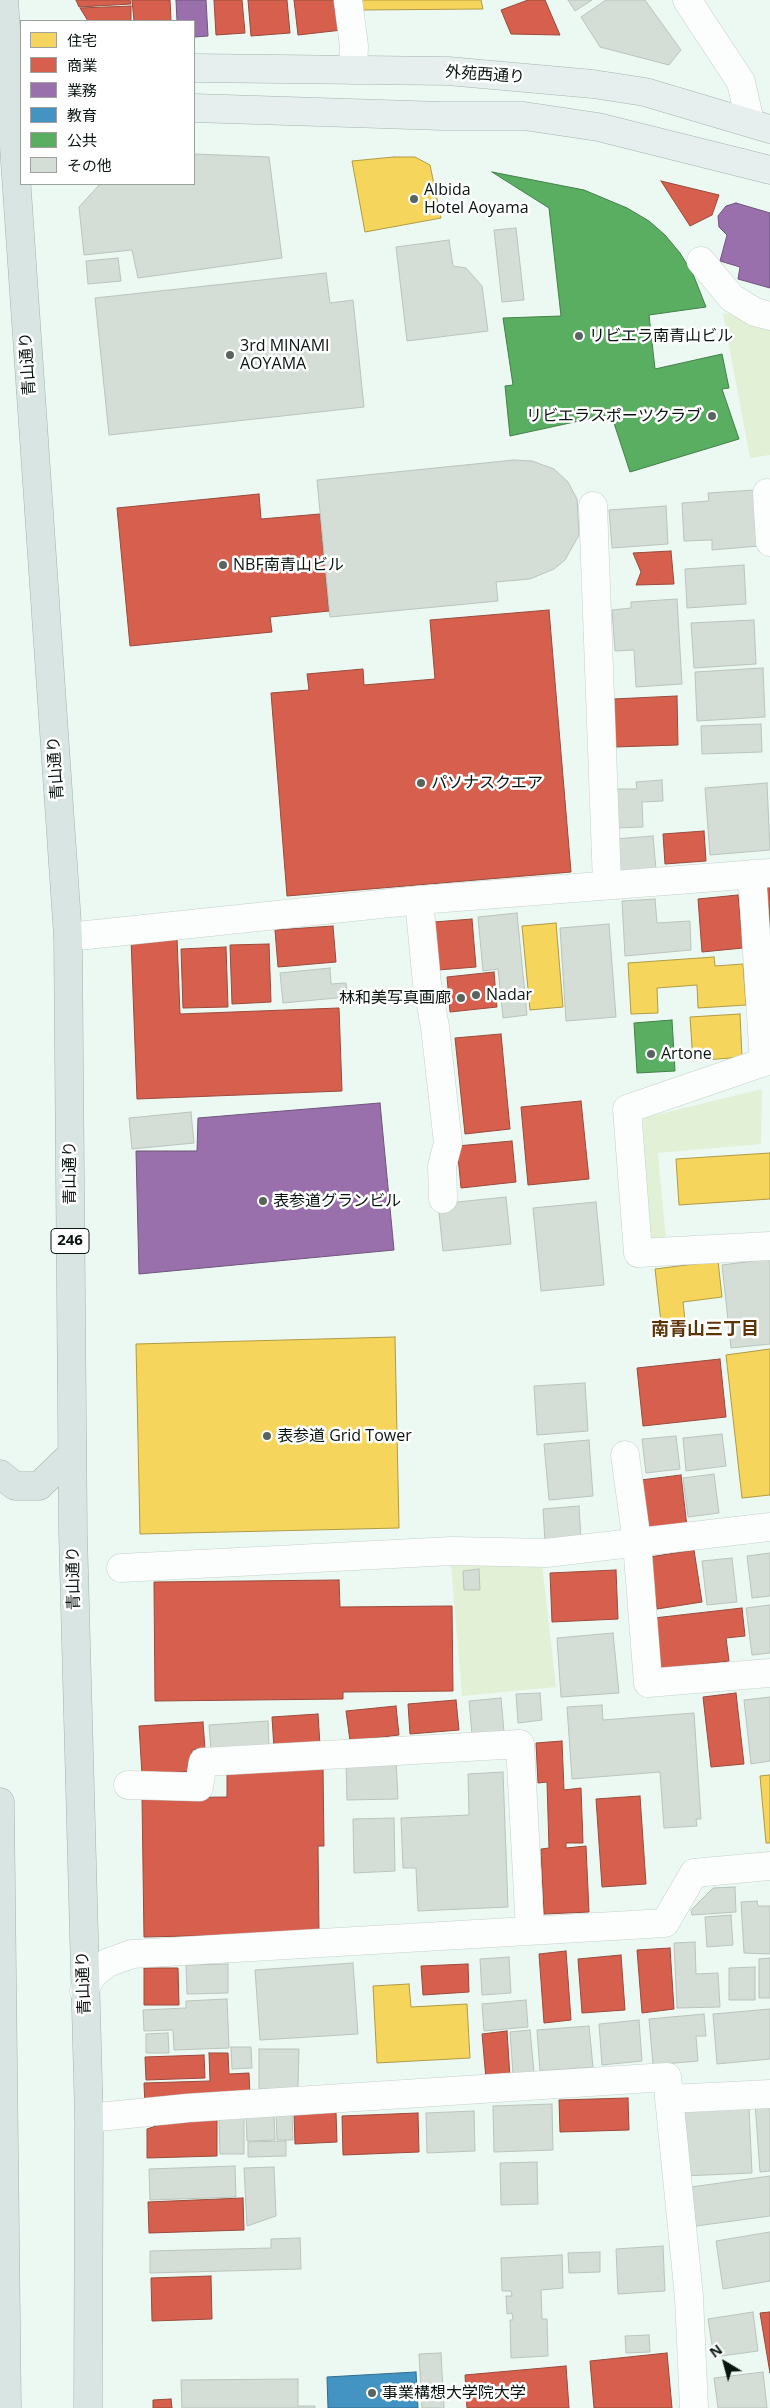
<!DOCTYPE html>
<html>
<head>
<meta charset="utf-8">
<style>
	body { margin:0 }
	#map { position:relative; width:770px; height:2408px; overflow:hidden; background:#ecf8f2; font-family:"Open Sans","Noto Sans JP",sans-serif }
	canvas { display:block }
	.legend { position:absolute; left:20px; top:20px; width:175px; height:165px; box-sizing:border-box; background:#fff; border:1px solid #9da19f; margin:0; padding:6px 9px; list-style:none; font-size:15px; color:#0a1510 }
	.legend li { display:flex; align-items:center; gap:10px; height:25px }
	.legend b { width:25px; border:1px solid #9da19f }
	.north { position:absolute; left:700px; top:2338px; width:50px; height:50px; -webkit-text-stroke:4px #fff; paint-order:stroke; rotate:323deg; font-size:14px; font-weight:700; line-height:20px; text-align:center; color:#0a1510 }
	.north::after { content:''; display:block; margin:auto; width:18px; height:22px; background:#0a1510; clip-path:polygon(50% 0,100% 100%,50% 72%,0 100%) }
</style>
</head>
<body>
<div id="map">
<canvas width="770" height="2408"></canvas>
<ul class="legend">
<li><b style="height:14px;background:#f6d55c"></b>住宅</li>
<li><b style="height:14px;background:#d6604d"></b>商業</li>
<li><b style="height:14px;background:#9970ab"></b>業務</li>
<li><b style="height:14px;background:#4393c3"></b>教育</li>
<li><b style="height:14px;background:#5aae61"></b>公共</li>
<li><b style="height:14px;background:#d4ded7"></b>その他</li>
</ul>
<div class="north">N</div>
</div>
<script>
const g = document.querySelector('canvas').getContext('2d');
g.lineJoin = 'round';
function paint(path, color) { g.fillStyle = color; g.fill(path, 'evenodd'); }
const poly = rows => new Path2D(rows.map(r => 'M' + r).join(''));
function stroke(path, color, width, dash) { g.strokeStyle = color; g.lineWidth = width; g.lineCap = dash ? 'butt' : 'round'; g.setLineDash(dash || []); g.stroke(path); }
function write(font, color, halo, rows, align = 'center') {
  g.font = font + ' "Open Sans","Noto Sans JP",sans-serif'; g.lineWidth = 5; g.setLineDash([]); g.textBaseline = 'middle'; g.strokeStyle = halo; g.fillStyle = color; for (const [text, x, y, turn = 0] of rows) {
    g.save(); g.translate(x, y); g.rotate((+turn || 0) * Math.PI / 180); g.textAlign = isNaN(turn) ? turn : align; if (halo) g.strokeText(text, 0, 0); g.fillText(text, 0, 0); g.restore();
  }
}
paint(poly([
	[723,313,770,324,770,455,750,458],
	[762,1089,761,1144,658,1153,666,1240,648,1240,643,1118],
	[542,1564,556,1687,462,1696,451,1566]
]), '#e2f1d5');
const homes = poly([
	[360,0,481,0,483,9,360,10,360,0],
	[394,157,415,157,430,165,441,218,365,232,352,161,394,157],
	[556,923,563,1007,530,1010,522,926,556,923],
	[714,957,715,966,743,964,746,1005,698,1008,697,985,657,988,658,1013,631,1014,628,963,714,957],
	[740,1014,742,1057,693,1061,690,1017,740,1014],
	[770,1153,770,1199,679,1205,676,1159,770,1153],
	[718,1261,722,1297,683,1302,686,1329,662,1331,655,1269,718,1261],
	[395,1337,399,1528,140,1534,136,1344,395,1337],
	[770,1349,770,1495,742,1498,726,1355,770,1349],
	[770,1775,770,1843,766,1843,760,1776,770,1775],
	[409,1984,411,2007,467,2004,470,2058,377,2063,373,1986,409,1984]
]);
paint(homes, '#f6d55c');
stroke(homes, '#af9b45', 1);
const shops = poly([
	[76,0,130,0,131,4,79,7,76,0],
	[132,0,170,0,171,21,134,21,132,0],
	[214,0,242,0,245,33,216,35,214,0],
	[248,0,287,0,290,33,251,36,248,0],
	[294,0,339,0,342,30,298,35,294,0],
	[528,0,545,0,560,35,511,34,501,10,528,0],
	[131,6,131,21,88,21,80,8,131,6],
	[661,181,719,195,712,215,690,226,661,181],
	[259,494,261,519,320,514,329,611,270,617,272,632,130,646,117,508,259,494],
	[671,551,674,584,636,585,641,572,633,553,671,551],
	[549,610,571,872,287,896,271,693,309,690,307,674,363,669,364,685,435,679,430,620,549,610],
	[677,696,678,745,614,747,613,699,677,696],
	[704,831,706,861,665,864,663,834,704,831],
	[767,885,770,885,770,950,769,951,767,885],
	[738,895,743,948,702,952,698,899,738,895],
	[472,919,476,967,438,970,434,922,472,919],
	[333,926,336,962,278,967,275,930,333,926],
	[177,938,180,1014,339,1008,342,1091,137,1099,131,939,177,938],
	[269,944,271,1002,232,1004,230,945,269,944],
	[226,947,228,1007,183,1008,181,949,226,947],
	[494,972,497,1007,450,1012,447,977,494,972],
	[501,1034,510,1129,465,1134,455,1038,501,1034],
	[581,1101,589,1179,528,1185,521,1107,581,1101],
	[512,1141,516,1182,461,1188,457,1146,512,1141],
	[720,1359,726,1417,643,1426,637,1368,720,1359],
	[681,1475,687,1527,647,1532,641,1480,681,1475],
	[694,1550,702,1602,657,1609,650,1557,694,1550],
	[616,1570,618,1619,552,1622,550,1573,616,1570],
	[339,1580,340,1607,452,1606,453,1691,343,1692,343,1699,155,1701,154,1582,339,1580],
	[742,1608,745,1636,726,1638,729,1661,660,1669,654,1618,742,1608],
	[736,1693,744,1764,711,1767,703,1697,736,1693],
	[456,1700,459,1730,410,1734,408,1704,456,1700],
	[396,1706,399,1735,350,1741,346,1711,396,1706],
	[318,1714,320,1745,274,1749,272,1717,318,1714],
	[203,1722,205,1749,192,1750,193,1771,142,1775,139,1726,203,1722],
	[562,1741,564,1790,581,1788,583,1843,566,1843,566,1848,586,1846,589,1912,544,1914,541,1849,549,1848,547,1782,538,1783,536,1743,562,1741],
	[323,1766,324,1846,318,1846,319,1933,144,1937,142,1798,227,1797,227,1768,323,1766],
	[640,1796,646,1884,602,1887,596,1799,640,1796],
	[670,1948,674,2009,642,2013,637,1950,670,1948],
	[566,1951,571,2020,544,2023,539,1954,566,1951],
	[621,1955,625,2010,582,2013,578,1959,621,1955],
	[468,1964,469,1992,423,1995,421,1966,468,1964],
	[144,1968,178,1968,179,2005,144,2005,144,1968],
	[507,2031,510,2077,486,2079,482,2034,507,2031],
	[209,2053,228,2053,229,2074,249,2073,250,2096,145,2107,144,2083,210,2081,209,2053],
	[204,2055,205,2078,146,2080,145,2057,204,2055],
	[628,2098,629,2130,560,2132,559,2100,628,2098],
	[336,2112,337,2142,295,2144,294,2113,336,2112],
	[418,2113,419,2152,343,2155,342,2116,418,2113],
	[217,2117,217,2156,147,2158,147,2129,180,2118,217,2117],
	[243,2198,244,2230,149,2233,148,2202,243,2198],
	[211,2276,212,2319,152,2321,151,2278,211,2276],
	[770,2312,770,2373,760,2313,770,2312],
	[667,2353,672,2408,594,2408,590,2361,667,2353],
	[566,2366,569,2408,467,2408,465,2375,566,2366],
	[171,2399,172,2408,153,2408,153,2400,171,2399]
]);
paint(shops, '#d6604d');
stroke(shops, '#994a3b', 1);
const offices = poly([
	[176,0,206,0,208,36,194,37,194,21,177,21,176,0],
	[736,203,770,213,770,288,738,279,740,267,720,261,727,235,719,227,718,216,726,206,736,203],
	[380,1103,394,1250,139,1274,136,1151,197,1151,198,1118,380,1103]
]);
paint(offices, '#9970ab');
stroke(offices, '#6e557c', 1);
const schools = poly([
	[416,2372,418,2408,328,2408,327,2377,416,2372]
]);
paint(schools, '#4393c3');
stroke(schools, '#326d8d', 1);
const public = poly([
	[492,172,584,190,627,208,649,221,665,235,680,253,693,274,706,307,649,315,655,369,722,354,729,388,722,389,739,439,630,472,611,414,510,436,505,386,513,385,503,318,561,316,549,208,492,172],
	[672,1020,675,1071,637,1073,634,1023,672,1020]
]);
paint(public, '#5aae61');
stroke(public, '#428049', 1);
const building = poly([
	[568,0,592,0,575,11,568,0],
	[606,0,645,0,681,50,669,65,600,47,581,17,606,0],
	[194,154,269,157,282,258,138,278,132,250,84,255,79,207,100,184,194,184,194,154],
	[516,228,524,300,502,302,494,230,516,228],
	[449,240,453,266,466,268,482,286,488,331,407,341,396,247,449,240],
	[118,258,121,281,88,284,86,261,118,258],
	[326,273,330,303,353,300,364,407,109,435,95,298,326,273],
	[514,460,532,461,554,469,568,482,577,499,579,535,565,560,554,569,530,579,496,582,498,601,330,617,317,480,514,460],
	[755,490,759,546,712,550,712,540,684,541,682,503,709,501,708,493,755,490],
	[666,506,668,544,612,548,609,510,666,506],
	[744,565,746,604,687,608,685,569,744,565],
	[677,599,682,684,636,687,634,650,615,651,612,610,631,608,631,602,677,599],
	[754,620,756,664,694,668,691,623,754,620],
	[763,668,765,717,697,721,695,672,763,668],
	[761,724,762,752,702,754,701,726,761,724],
	[662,780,663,801,642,802,643,827,617,828,616,789,637,789,636,782,662,780],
	[767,783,770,850,710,855,705,788,767,783],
	[653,836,656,869,617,871,614,839,653,836],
	[655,899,657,923,690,921,691,950,625,956,622,901,655,899],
	[517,913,527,1015,503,1018,498,969,483,971,478,917,517,913],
	[609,924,616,1017,566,1021,560,928,609,924],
	[330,968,331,984,346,983,347,997,283,1003,280,973,330,968],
	[191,1112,194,1143,132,1149,129,1118,191,1112],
	[506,1197,511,1244,443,1251,438,1204,506,1197],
	[596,1202,604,1285,541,1291,533,1208,596,1202],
	[770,1259,770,1344,731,1348,722,1265,770,1259],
	[585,1383,588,1431,537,1435,534,1386,585,1383],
	[722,1434,726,1466,686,1471,683,1438,722,1434],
	[676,1436,680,1469,646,1473,642,1439,676,1436],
	[589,1440,593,1496,549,1500,544,1444,589,1440],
	[714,1474,719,1513,688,1517,683,1478,714,1474],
	[579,1506,581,1540,545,1542,543,1509,579,1506],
	[770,1553,770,1596,752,1598,747,1556,770,1553],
	[732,1558,737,1602,707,1605,702,1561,732,1558],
	[479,1569,480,1590,464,1590,463,1571,479,1569],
	[770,1605,770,1653,752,1655,746,1608,770,1605],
	[613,1633,619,1693,561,1697,557,1638,613,1633],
	[540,1693,542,1720,518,1723,516,1694,540,1693],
	[770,1697,770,1761,751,1764,744,1700,770,1697],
	[501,1698,504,1732,472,1735,469,1701,501,1698],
	[602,1705,603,1720,694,1713,701,1819,696,1819,697,1826,664,1828,660,1772,572,1779,567,1707,602,1705],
	[268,1721,269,1746,211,1750,209,1725,268,1721],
	[396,1759,398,1799,347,1800,346,1761,396,1759],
	[503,1772,508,1907,418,1911,416,1868,403,1868,401,1818,469,1815,468,1774,503,1772],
	[394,1818,395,1871,354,1873,353,1819,394,1818],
	[735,1887,736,1912,692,1915,691,1910,713,1888,735,1887],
	[757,1901,758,1906,770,1906,770,1954,744,1953,741,1902,757,1901],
	[731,1915,733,1945,707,1947,705,1917,731,1915],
	[695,1942,696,1974,718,1973,720,2007,677,2008,674,1943,695,1942],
	[509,1957,511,1993,482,1995,480,1959,509,1957],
	[770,1958,770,1998,759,1998,759,1959,770,1958],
	[353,1963,358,2034,260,2040,255,1970,353,1963],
	[228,1964,228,1993,187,1994,186,1965,228,1964],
	[755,1967,755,2000,729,2000,729,1968,755,1967],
	[227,1999,229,2048,174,2050,173,2030,144,2031,143,2010,186,2008,186,2001,227,1999],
	[526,2000,528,2027,484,2031,482,2004,526,2000],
	[770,2009,770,2059,717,2064,713,2014,770,2009],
	[704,2014,706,2036,696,2036,698,2061,653,2065,649,2019,704,2014],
	[639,2020,642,2061,602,2065,599,2024,639,2020],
	[589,2026,593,2067,540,2071,537,2030,589,2026],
	[530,2030,534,2072,513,2074,510,2032,530,2030],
	[168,2033,169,2053,146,2053,146,2034,168,2033],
	[231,2047,251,2047,252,2068,232,2069,231,2047],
	[259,2049,299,2049,298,2088,259,2089,259,2049],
	[770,2101,770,2171,760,2172,755,2103,770,2101],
	[552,2104,553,2150,494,2152,493,2106,552,2104],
	[749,2108,752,2173,684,2176,681,2111,749,2108],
	[474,2111,475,2151,427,2153,426,2113,474,2111],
	[292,2113,293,2140,277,2140,276,2114,292,2113],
	[246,2115,274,2115,275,2140,247,2141,246,2115],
	[219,2118,244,2118,244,2154,220,2154,219,2118],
	[286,2141,286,2156,248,2157,248,2142,286,2141],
	[537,2162,538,2204,501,2205,500,2163,537,2162],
	[235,2166,236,2197,150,2200,149,2169,235,2166],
	[274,2167,276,2216,247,2226,244,2168,274,2167],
	[770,2176,770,2216,696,2226,691,2187,770,2176],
	[770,2232,770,2281,723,2289,716,2241,770,2232],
	[300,2238,301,2269,150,2273,150,2251,271,2248,271,2239,300,2238],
	[663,2246,665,2291,618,2294,616,2249,663,2246],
	[600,2252,600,2272,569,2273,568,2253,600,2252],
	[562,2255,563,2288,541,2290,542,2319,547,2319,548,2356,511,2358,510,2320,513,2320,512,2313,507,2314,506,2296,512,2296,511,2291,502,2291,501,2258,562,2255],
	[753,2312,758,2351,714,2357,708,2319,753,2312],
	[649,2335,650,2352,626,2353,625,2336,649,2335],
	[441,2353,444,2408,422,2408,419,2354,441,2353],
	[763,2372,767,2408,718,2408,714,2378,763,2372],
	[298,2379,298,2406,315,2406,315,2408,182,2408,181,2380,298,2379]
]);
paint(building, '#d4ded7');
stroke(building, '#bac4bd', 1);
const minor = poly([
	[348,0,354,46,353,70],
	[687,0,741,82,750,122],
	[701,261,732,298,755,312,770,316],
	[767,493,770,542],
	[593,506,607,884],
	[752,874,764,1062,627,1109,638,1253,770,1246],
	[419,900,427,984,435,1027,448,1143,442,1166,443,1199],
	[68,937,419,900,770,873],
	[625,1455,637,1543,648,1683,770,1673],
	[121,1568,452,1551,546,1553,770,1527],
	[128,1785,199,1787,203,1762,520,1744,530,1931],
	[84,1991,92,1975,107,1963,132,1954,665,1923,694,1873,770,1866],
	[669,2099,770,2094],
	[89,2118,188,2108,667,2077,689,2297,694,2408]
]);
const major = poly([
	[194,68,448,71,593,84,645,92,770,129],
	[194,108,443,116,524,116,598,127,770,170]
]);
const highway = poly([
	[4,0,68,937,73,1533,89,2118,88,2408],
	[0,1474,15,1486,39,1486,72,1454],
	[0,1802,7,2408]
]);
stroke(minor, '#c5d0cb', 29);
stroke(major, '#a1b4af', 29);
stroke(highway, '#a1b4af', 29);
stroke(minor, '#fcfefd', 28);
stroke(major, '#e6efed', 28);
stroke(highway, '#d8e5e3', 28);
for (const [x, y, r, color] of [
	[414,199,5,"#59645f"],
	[579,336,5,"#59645f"],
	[230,355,5,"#59645f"],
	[712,416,5,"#59645f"],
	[223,565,5,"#59645f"],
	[421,783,5,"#59645f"],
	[476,995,5,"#59645f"],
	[461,998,5,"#59645f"],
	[651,1054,5,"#59645f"],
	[263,1201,5,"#59645f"],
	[267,1436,5,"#59645f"],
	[372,2393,5,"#59645f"]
]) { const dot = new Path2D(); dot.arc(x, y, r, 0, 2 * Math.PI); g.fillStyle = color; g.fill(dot); stroke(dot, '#fff', 2); }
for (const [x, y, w] of [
	[70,1241,38]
]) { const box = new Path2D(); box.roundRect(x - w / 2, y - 12.5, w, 25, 4); g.fillStyle = '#fff'; g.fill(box); stroke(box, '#0a1510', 1); }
write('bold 15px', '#0a1510', null, [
	["246",70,1241]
]);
write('16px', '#0a1510', '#fff', [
	["外苑西通り",485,75,4],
	["青山通り",28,364,-94],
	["青山通り",56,768,-94],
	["青山通り",70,1173,-90],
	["青山通り",74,1578,-91],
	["青山通り",84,1983,-92]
]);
write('16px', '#0a1510', '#fff', [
	["Albida",424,190],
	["Hotel Aoyama",424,208],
	["リビエラ南青山ビル",589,336],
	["3rd MINAMI",240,346],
	["AOYAMA",240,364],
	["リビエラスポーツクラブ",702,416,"right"],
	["NBF南青山ビル",233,565],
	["パソナスクエア",431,783],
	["Nadar",486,995],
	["林和美写真画廊",451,998,"right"],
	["Artone",661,1054],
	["表参道グランビル",273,1201],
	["表参道 Grid Tower",277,1436],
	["事業構想大学院大学",382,2393]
], 'left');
write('bold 18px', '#5c3406', '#fff', [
	["南青山三丁目",705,1330]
]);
</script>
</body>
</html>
